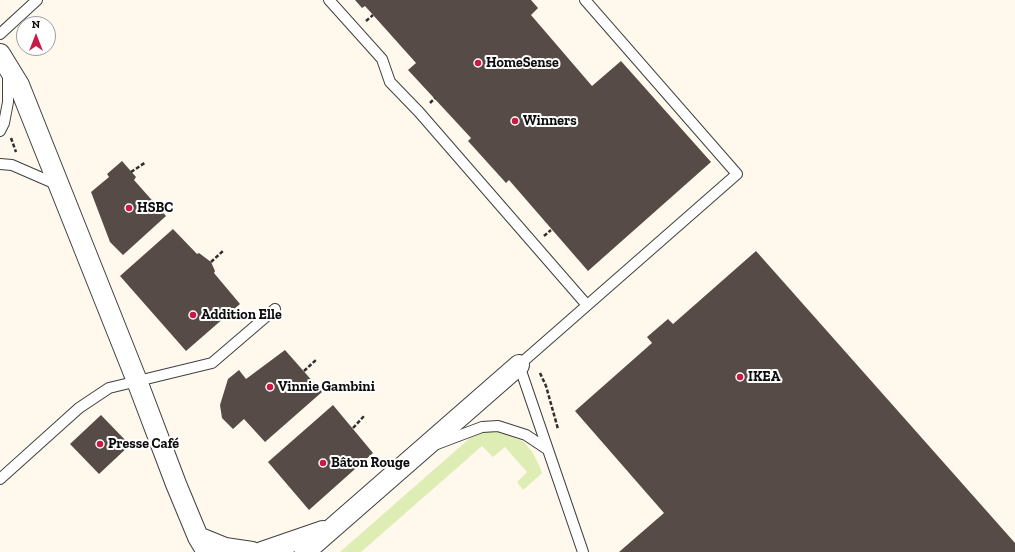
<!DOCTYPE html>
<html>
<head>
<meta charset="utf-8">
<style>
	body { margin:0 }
	#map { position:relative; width:1015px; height:552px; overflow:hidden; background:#fff8ed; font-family:"Zilla Slab",serif }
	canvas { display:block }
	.north { position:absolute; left:16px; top:16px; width:40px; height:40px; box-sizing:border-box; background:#fff; border:1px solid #9e9e9e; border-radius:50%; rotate:0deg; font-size:11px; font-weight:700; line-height:16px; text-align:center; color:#0d0d0d }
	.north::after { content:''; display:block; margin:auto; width:14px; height:18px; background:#c91945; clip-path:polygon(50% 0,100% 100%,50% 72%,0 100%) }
</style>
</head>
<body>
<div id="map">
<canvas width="1015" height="552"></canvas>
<div class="north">N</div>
</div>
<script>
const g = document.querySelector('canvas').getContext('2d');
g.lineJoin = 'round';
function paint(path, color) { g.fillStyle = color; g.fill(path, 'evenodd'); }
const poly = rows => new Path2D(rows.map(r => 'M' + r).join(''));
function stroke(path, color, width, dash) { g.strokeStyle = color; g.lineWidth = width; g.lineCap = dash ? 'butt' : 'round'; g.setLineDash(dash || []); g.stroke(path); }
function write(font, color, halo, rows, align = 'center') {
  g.font = font + ' "Zilla Slab",serif'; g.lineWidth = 4; g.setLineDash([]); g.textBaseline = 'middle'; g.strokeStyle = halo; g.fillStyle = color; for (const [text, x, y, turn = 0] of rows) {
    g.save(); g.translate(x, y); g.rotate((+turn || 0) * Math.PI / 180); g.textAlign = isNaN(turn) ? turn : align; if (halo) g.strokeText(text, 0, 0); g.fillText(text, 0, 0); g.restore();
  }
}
paint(poly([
	[495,430,524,442,533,453,539,465,542,473,523,490,517,482,527,472,505,447,493,457,482,446,361,552,340,552,470,438,483,432]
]), '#ddedb3');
paint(poly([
	[355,0,531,0,538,8,531,15,592,86,621,61,711,162,588,271,509,180,506,183,468,141,471,138,408,70,416,63,365,6,362,8],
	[122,161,136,177,134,180,166,216,123,255,110,242,91,192,109,177,107,174],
	[173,229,197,254,199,253,211,262,215,271,214,273,240,304,186,351,120,276],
	[756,251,1015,543,1015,552,619,552,664,513,575,411,652,343,647,337,668,319,673,324],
	[285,350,322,392,265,442,244,419,233,429,222,418,220,405,228,379,239,370,246,379],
	[333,405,373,453,309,510,268,462],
	[101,415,130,445,99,474,70,444]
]), '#574b48');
const lane = poly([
	[329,0,382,59,390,82,419,112,586,304],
	[0,34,37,0],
	[0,131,4,123,8,102,8,73],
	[0,164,12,165,58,185],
	[437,444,482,427,498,426,526,435,547,449],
	[0,479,79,408,109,388,212,363,275,309],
	[583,552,519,365,737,174,585,0]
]);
const street = poly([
	[0,54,19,85,137,381,176,484,198,537,207,552],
	[198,537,225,548,252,552],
	[262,552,323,531],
	[305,552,519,365]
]);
stroke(lane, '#404040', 12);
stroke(street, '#404040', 22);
stroke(poly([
	[366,21,373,15],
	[430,103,435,98],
	[11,138,16,152],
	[131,172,146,162],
	[544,236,551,230],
	[211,262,224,250],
	[304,371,317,359],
	[540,373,546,386,558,429],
	[353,428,365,415]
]), '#2f2f2f', 2.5, [4, 2]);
stroke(lane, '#fff', 10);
stroke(street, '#fff', 20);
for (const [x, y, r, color] of [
	[478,63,4,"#c91945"],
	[515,121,4,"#c91945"],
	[129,208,4,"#c91945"],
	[193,315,4,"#c91945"],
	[740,377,4,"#c91945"],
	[270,387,4,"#c91945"],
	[100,444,4,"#c91945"],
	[323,463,4,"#c91945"]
]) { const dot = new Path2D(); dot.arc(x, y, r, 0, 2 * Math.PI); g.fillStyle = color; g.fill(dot); stroke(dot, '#fff', 1.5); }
write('bold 14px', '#0d0d0d', '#fff', [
	["HomeSense",486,63],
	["Winners",523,121],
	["HSBC",137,208],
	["Addition Elle",201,315],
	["IKEA",748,377],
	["Vinnie Gambini",278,387],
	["Presse Café",108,444],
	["Bâton Rouge",331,463]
], 'left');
</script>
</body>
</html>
